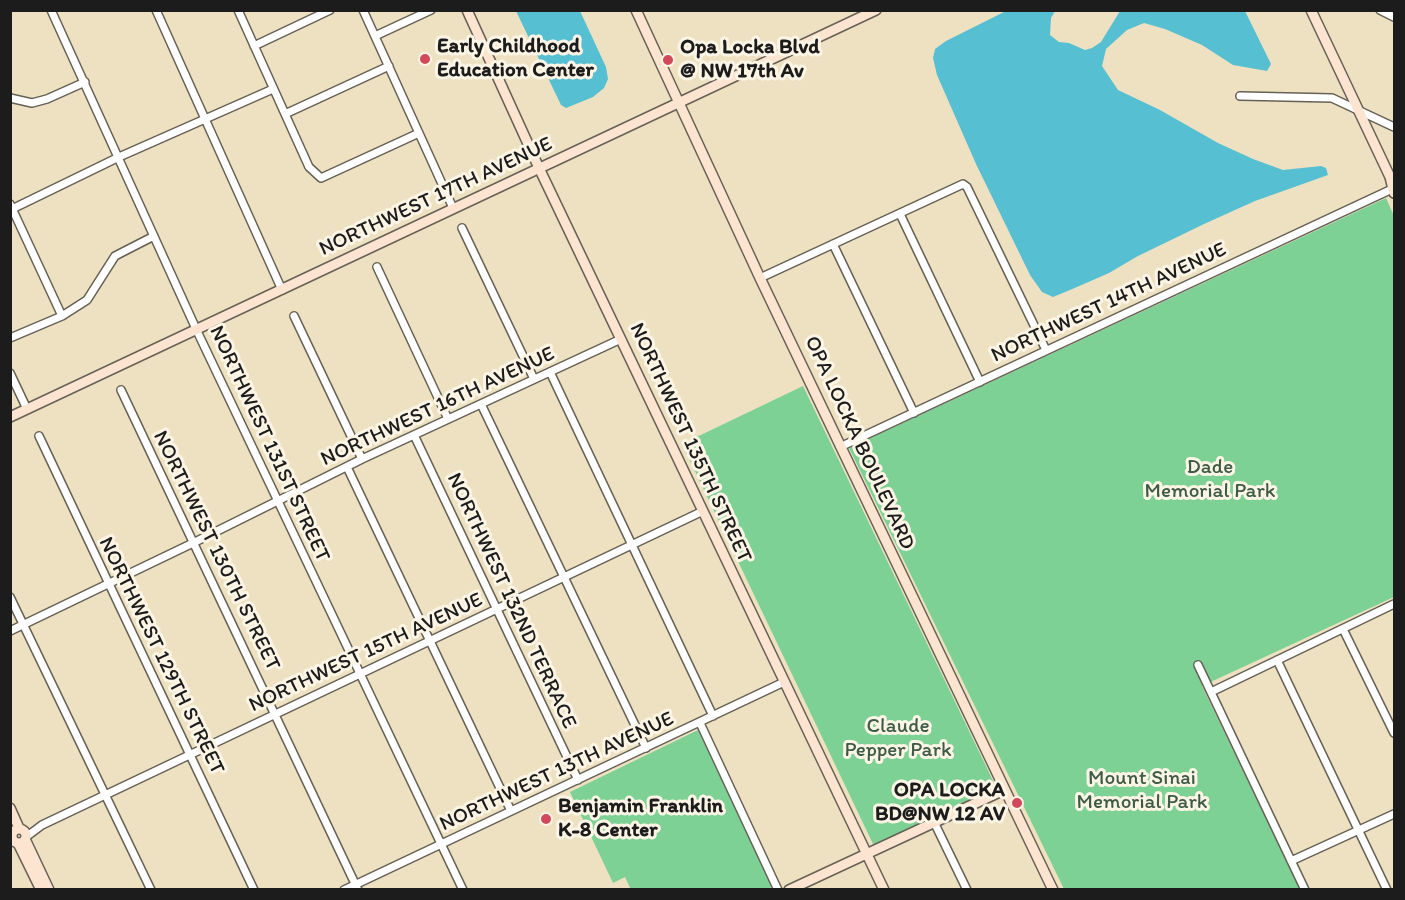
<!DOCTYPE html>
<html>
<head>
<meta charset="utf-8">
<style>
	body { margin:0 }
	#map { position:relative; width:1405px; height:900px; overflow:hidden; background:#eee1c1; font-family:Itim,sans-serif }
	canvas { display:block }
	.frame { position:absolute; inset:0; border:12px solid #1c1c1c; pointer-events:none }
</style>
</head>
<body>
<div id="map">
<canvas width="1405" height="900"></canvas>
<div class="frame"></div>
</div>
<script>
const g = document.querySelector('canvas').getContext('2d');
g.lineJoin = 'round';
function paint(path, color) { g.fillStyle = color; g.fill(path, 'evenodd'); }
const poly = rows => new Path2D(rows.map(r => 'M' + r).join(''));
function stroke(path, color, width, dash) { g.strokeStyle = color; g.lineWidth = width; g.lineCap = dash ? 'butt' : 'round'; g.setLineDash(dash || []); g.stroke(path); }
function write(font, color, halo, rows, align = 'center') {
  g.font = font + ' Itim,sans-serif'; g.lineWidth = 6; g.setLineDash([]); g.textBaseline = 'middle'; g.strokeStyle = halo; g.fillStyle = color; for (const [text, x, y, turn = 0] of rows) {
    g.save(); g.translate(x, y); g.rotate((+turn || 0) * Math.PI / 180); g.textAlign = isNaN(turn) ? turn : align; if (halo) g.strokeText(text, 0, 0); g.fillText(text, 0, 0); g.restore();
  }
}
paint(poly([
	[1386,198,1394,216,1394,597,1202,686,1300,889,1064,889,849,448],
	[803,386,997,789,874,846,682,444],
	[698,730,773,886,767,890,631,890,625,877,613,883,570,792]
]), '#7dd195');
paint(poly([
	[1008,10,1055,11,1051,18,1050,35,1059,42,1069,43,1085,50,1092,48,1101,42,1120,11,1245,11,1271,64,1267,71,1233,65,1202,45,1165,29,1144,23,1127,30,1106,49,1102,66,1118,90,1160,110,1218,143,1253,159,1283,170,1321,166,1326,168,1328,175,1255,201,1204,224,1138,256,1109,273,1070,290,1053,297,1042,292,1030,275,976,164,937,75,933,58,935,49,946,41],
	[516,11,580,11,606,67,608,79,604,88,593,97,566,108,561,105]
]), '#56bfd2');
const street = poly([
	[51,10,197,331,463,890],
	[156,10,282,290],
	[238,10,309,167,321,178,419,133],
	[363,10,453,208],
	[1380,10,1394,17],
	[375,36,431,10],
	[254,46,330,10],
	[1240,96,1332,98,1394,127],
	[10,98,32,103,47,99,85,82],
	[285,114,389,66],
	[10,204,62,316],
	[10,210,119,157,273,89],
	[900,214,980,382],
	[462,228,534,379],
	[833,244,914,413],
	[377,267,448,419],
	[760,278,963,184,967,187,1046,350],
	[294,316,362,459],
	[10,338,62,316,87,300,115,256,154,236],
	[550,372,713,716],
	[10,373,27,409],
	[121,390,358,890],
	[481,404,646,748],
	[414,435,578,780],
	[39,436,254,890],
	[840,447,1392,189],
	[347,467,511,811],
	[10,597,151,890],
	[1343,629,1394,733],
	[10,631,193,543,362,459,621,339],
	[1277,660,1387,890],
	[1198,665,1305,890],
	[1211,692,1394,604],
	[700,723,778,890],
	[934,822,967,890],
	[10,836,11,835],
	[26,837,42,825,703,511],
	[1291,861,1394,814],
	[344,890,784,682]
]);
const secondary = poly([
	[467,10,539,168,884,890],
	[636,10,760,278,1053,890],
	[1311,10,1390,177,1394,193],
	[10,417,876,10],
	[10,808,19,828],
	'12 836a7 7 0 1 1 14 0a7 7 0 1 1-14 0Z',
	[25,839,49,890],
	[18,843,41,890],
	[789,890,1004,790]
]);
stroke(street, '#666156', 10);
stroke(secondary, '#666156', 12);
stroke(street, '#fff', 7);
stroke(secondary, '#fde4d1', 9);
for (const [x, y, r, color] of [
	[425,59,6,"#d1495b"],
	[668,60,6,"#d1495b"],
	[1017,803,6,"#d1495b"],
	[546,819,6,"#d1495b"]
]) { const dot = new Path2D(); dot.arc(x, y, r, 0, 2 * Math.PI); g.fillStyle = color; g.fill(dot); stroke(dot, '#fcf5e5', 2); }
write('bold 21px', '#1c1c1c', '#fcf5e5', [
	["Early Childhood",437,47],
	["Education Center",437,71],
	["Opa Locka Blvd",680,48],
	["@ NW 17th Av",680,72],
	["OPA LOCKA",1005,791,"right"],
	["BD@NW 12 AV",1005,815,"right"],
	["Benjamin Franklin",558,807],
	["K-8 Center",558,831]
], 'left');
write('21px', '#1c1c1c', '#fcf5e5', [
	["NORTHWEST 17TH AVENUE",436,197,-25],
	["NORTHWEST 14TH AVENUE",1109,303,-25],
	["NORTHWEST 16TH AVENUE",438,407,-25],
	["NORTHWEST 135TH STREET",690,443,65],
	["OPA LOCKA BOULEVARD",859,443,65],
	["NORTHWEST 131ST STREET",269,444,65],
	["NORTHWEST 130TH STREET",216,551,64],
	["NORTHWEST 132ND TERRACE",511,601,65],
	["NORTHWEST 15TH AVENUE",366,653,-25],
	["NORTHWEST 129TH STREET",161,656,64],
	["NORTHWEST 13TH AVENUE",557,772,-25]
]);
write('21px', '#3e5b46', '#fcf5e5', [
	["Dade",1210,468],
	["Memorial Park",1210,492],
	["Claude",898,727],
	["Pepper Park",898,751],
	["Mount Sinai",1142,779],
	["Memorial Park",1142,803]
]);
</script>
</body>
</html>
